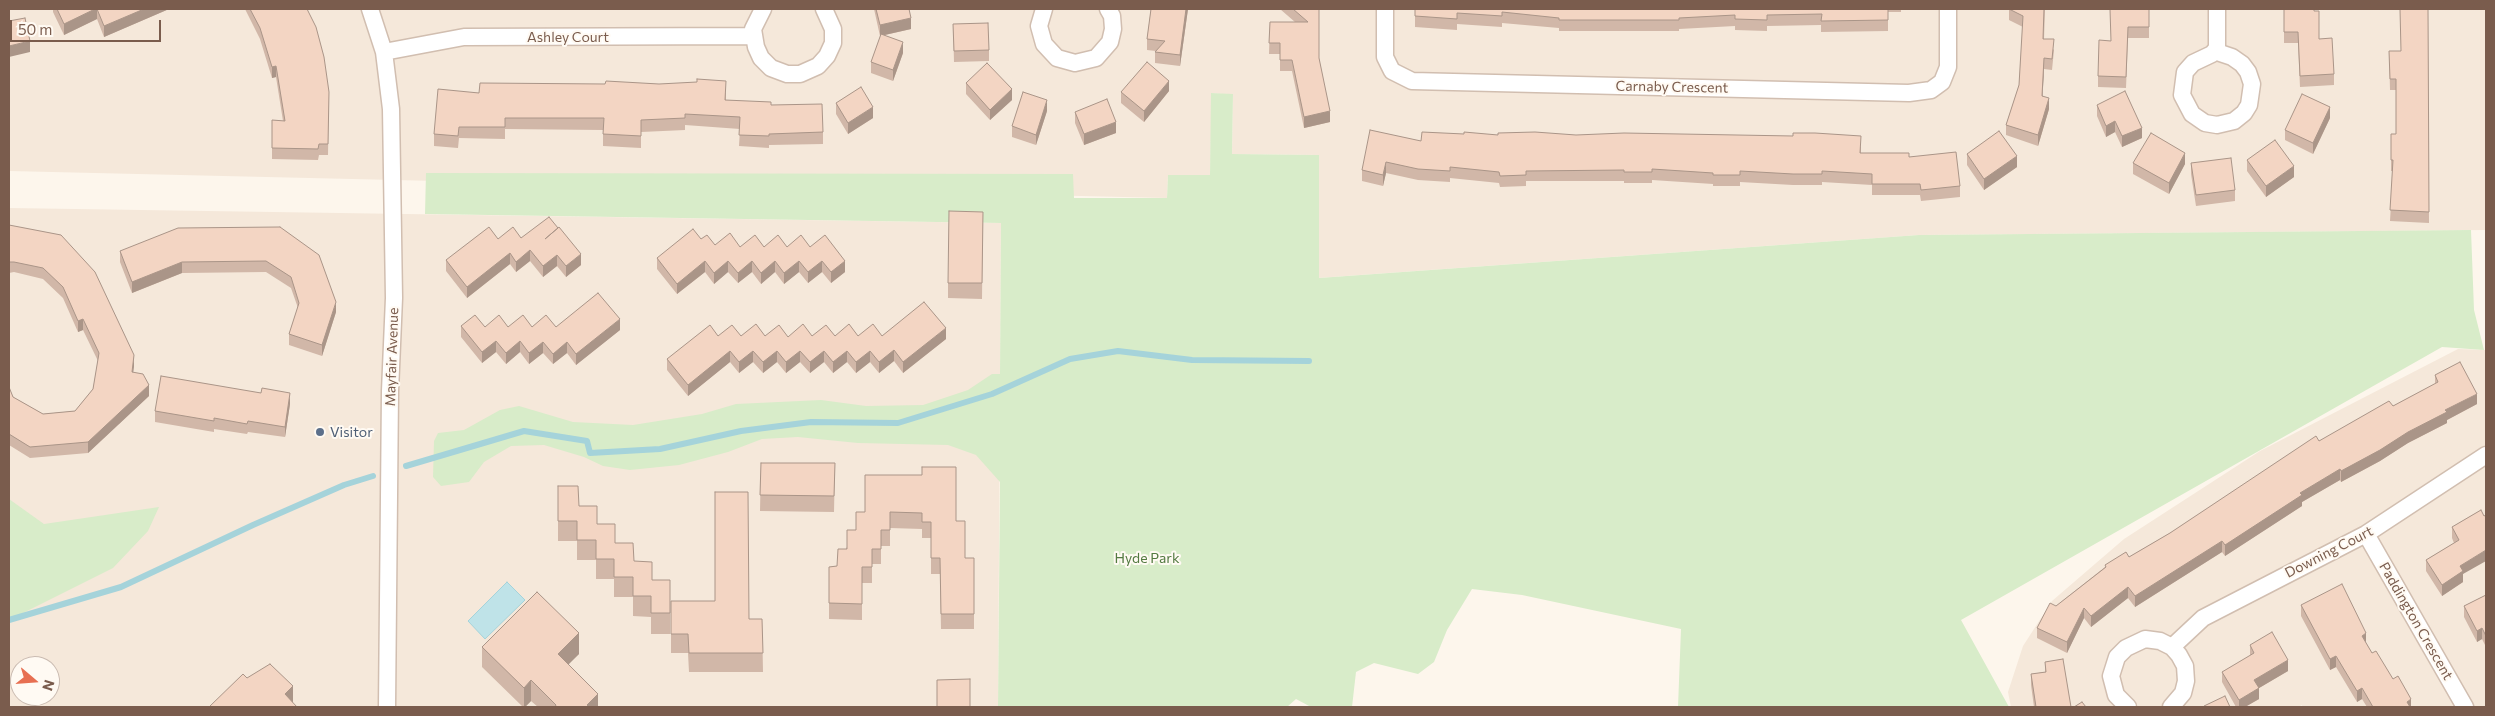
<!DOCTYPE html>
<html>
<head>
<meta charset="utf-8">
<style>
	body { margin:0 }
	#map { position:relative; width:2495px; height:716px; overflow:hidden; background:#fdf6ec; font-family:Commissioner,sans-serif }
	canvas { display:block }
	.frame { position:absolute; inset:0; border:10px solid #7a5c4d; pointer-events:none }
	.north { position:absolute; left:10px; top:656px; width:50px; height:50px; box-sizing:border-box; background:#fffaf3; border:1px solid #cabbb1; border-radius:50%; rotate:108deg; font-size:14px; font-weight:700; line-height:20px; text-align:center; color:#7a5c4d }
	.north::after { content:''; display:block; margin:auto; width:18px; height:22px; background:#e76f51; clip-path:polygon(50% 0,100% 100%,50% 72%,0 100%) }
	.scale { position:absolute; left:10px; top:20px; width:151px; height:22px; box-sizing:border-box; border:2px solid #7a5c4d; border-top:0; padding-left:6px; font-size:15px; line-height:18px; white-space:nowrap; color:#7a5c4d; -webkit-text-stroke:4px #fffaf3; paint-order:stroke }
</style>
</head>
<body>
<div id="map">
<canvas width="2495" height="716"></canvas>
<div class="frame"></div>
<div class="north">N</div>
<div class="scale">50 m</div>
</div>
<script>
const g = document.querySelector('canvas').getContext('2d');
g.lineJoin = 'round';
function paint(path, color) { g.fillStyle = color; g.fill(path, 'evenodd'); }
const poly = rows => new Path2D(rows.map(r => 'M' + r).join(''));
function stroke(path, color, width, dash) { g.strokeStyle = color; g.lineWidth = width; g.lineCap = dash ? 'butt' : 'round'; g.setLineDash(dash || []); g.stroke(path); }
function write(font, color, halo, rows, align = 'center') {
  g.font = font + ' Commissioner,sans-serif'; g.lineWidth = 4; g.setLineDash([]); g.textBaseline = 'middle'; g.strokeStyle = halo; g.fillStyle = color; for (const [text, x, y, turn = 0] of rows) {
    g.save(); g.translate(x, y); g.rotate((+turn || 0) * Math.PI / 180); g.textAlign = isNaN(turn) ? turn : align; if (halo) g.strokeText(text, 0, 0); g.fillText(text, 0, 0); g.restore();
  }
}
paint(poly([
	[9,9,2486,9,2486,230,1919,235,1318,278,1319,155,1232,154,1233,95,1212,93,1210,176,1168,175,1167,198,9,171],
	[9,208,1001,223,998,707,9,707],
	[20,666,50,666,50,696,20,696],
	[2458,349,2486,350,2486,707,2304,707,2301,705,2300,707,2011,707,2008,692,2023,646,2052,601,2124,539,2260,451]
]), '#f5e8da');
paint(poly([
	[1211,93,1233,94,1232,154,1319,155,1319,278,1919,235,2471,230,2474,310,2484,350,2442,347,1961,620,2009,707,1678,707,1681,629,1522,595,1472,589,1447,630,1434,662,1418,674,1374,663,1356,672,1352,707,1311,707,1296,699,1287,707,998,707,1000,482,976,455,948,445,858,443,798,437,762,439,728,452,679,465,630,470,603,466,584,457,544,445,511,446,484,462,469,482,441,486,433,477,434,441,438,433,464,430,500,410,519,406,573,422,633,425,702,414,736,404,821,400,866,406,923,405,968,390,992,374,1000,374,1001,223,425,214,426,173,1073,174,1074,198,1167,198,1168,175,1210,175],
	[9,499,44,524,159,507,148,531,113,568,9,620]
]), '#d8ecc9');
const water = poly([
	[507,582,525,600,485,639,468,621,507,582]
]);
paint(water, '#bfe3e8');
stroke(water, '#a5d3da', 1);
stroke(poly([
	[406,466,524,431,587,441,590,453,660,449,741,431,811,422,898,423,992,394,1070,359,1118,351,1192,360,1309,361],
	[9,620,121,587,253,525,344,485,373,476]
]), '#a5d3da', 6);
const street = poly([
	[370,9,384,52,391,109,394,298,390,391,387,707],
	[763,9,753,29,756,47,761,58,771,68,787,74,800,74,818,66,827,56,833,43,833,29,824,9],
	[1044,9,1039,26,1044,44,1057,58,1075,63,1096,58,1110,42,1113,29,1112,16,1108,9],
	[1385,9,1385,57,1392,71,1412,81,1909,93,1931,90,1942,82,1948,67,1948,9],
	[2217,48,2212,54,2193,63,2185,72,2182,95,2192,114,2205,123,2217,125,2234,121,2244,113,2249,105,2252,84,2248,72,2242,64,2232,57,2220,53,2217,48,2217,9],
	[384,52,464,37,753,36],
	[2366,534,2465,707],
	[2172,647,2203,618,2366,534,2486,455],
	[2128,707,2116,695,2111,676,2117,657,2126,648,2145,639,2160,641,2172,647,2179,655,2185,666,2186,681,2183,693,2171,707]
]);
stroke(street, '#d1beb0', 19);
stroke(street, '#fff', 16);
paint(poly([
	[53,9,169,9,104,37,97,19,64,35,53,12],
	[245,9,307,9,329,92,328,155,319,155,318,160,272,159,272,120,283,121,276,77,272,78,260,39],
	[874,9,909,9,911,29,885,35,903,53,893,81,871,73,871,62,881,36,880,36],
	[976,9,988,9,988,10],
	[1151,9,1188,9,1180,66,1155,63,1155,52,1156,51,1147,50,1147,39],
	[1280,9,1319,9,1319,58,1330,122,1304,128,1292,71,1280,71,1280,54,1269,54,1270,22,1295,22],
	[1415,9,1901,9,1901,12,1888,12,1888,31,1821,32,1821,25,1767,26,1767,31,1735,30,1735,26,1679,29,1679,31,1559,31,1559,28,1502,23,1502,27,1457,24,1457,30,1415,27],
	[2009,9,2045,9,2044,39,2054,50,2052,70,2044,69,2042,96,2049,109,2038,146,2006,135,2006,125,2019,85,2023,27,2009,20],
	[2149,9,2149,38,2128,38,2126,88,2098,87,2098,76,2111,41],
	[2284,9,2314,11,2319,39,2334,74,2334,85,2300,87,2298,43,2284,43],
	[2428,9,2429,223,2390,221,2393,171,2391,171,2391,134,2396,134,2396,90,2390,90,2389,51,2401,51],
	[953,24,989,50,989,61,954,62],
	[966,83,1012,100,990,120,966,94],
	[1169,91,1144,122,1121,103,1121,92],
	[479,93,726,93,726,100,771,105,823,132,823,144,769,145,769,148,739,146,740,129,685,125,685,130,641,132,641,148,603,146,603,130,505,129,505,139,459,138,458,148,434,146,434,134],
	[836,103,873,118,848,134,836,114],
	[2097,105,2142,138,2122,147,2115,132,2106,137,2097,116],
	[1047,111,1036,145,1012,137,1012,126],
	[1075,112,1116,133,1084,145,1075,123],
	[2330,118,2313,154,2285,140,2285,130],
	[1498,135,1861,147,1861,153,1909,157,1960,186,1960,197,1921,201,1920,195,1872,195,1872,185,1822,182,1822,185,1793,185,1740,182,1740,186,1713,186,1713,184,1652,180,1652,183,1624,183,1624,181,1526,181,1526,186,1500,187,1499,183,1450,178,1450,182,1418,180,1386,173,1383,186,1362,181,1362,170,1421,141],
	[1967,154,2017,167,1984,190,1967,165],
	[2247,160,2294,177,2266,197,2247,171],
	[2133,163,2185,164,2169,194,2133,174],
	[2191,163,2235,190,2235,201,2196,206,2191,174],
	[983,212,982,299,948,298,948,283],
	[9,225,134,366,133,372,149,396,88,453,30,458,9,445,9,387,13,397,43,414,75,411,93,389,98,361,83,330,78,332,63,298,43,279,14,272,9,273],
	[280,227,336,312,322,356,289,345,289,334,298,308,291,288,266,272,182,273,132,293,120,262,120,251],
	[521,238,581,265,566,277,557,266,543,277,530,261,516,272,510,264,467,298,446,271,446,260,498,239],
	[701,239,715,245,740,247,810,247,845,272,831,283,822,272,808,283,799,272,784,284,775,272,761,284,752,272,738,283,728,272,714,284,705,272,677,294,657,269,657,258],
	[461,326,556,327,620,330,576,365,567,353,553,364,543,353,529,364,520,352,506,364,496,352,482,363,461,337],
	[718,336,788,337,858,336,946,339,903,373,894,361,879,373,870,362,856,373,847,362,833,373,824,362,810,373,800,362,786,373,777,362,763,373,753,362,739,373,730,362,688,396,667,370,667,359],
	[2435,375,2477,404,2447,420,2447,423,2408,443,2380,461,2341,482,2340,480,2302,502,2302,506,2225,556,2222,552,2135,607,2128,598,2091,627,2084,618,2067,653,2037,638,2037,628,2056,606,2105,567,2105,565,2129,557,2170,533,2319,441,2393,406,2435,384],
	[290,404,285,437,248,432,247,434,214,429,214,432,155,422,155,411],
	[761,463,835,463,834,512,760,511],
	[865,475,956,521,965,558,974,558,974,629,941,629,940,574,931,574,931,538,922,538,922,529,890,528,890,546,881,546,881,564,872,564,872,583,862,583,862,620,829,619,829,567,837,566,865,512],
	[558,486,652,580,670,580,670,634,651,634,651,617,633,616,633,597,614,597,614,579,596,579,596,560,577,560,577,541,558,541],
	[2481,510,2463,574,2463,582,2442,596,2426,571,2426,560,2454,543,2452,538,2452,527],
	[2486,595,2486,647,2482,639,2477,642,2464,617,2464,606],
	[671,601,749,619,762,619,763,672,689,672,688,653,671,653],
	[2301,605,2366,643,2372,653,2393,679,2411,707,2367,707,2362,699,2357,702,2336,667,2330,670,2301,616],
	[2250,645,2288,671,2259,688,2259,699,2245,707,2236,707,2222,682,2222,672,2250,656],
	[482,647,579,654,568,664,598,707,538,707,531,701,525,707,523,707,482,667],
	[2045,662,2071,707,2034,707,2031,685,2031,674,2045,672]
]), '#d1b7a8');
paint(poly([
	[95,9,97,9,97,19,64,35,64,24],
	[144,9,169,9,104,37,104,26],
	[1186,9,1188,9,1180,66,1180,55],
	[911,18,911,29,880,36,880,25],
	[30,41,30,52,9,57,9,46],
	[903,42,903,53,893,81,893,70],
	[2044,58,2044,69,2042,107,2042,96],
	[276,66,276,77,272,78,272,67],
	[1169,81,1169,91,1144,122,1144,111],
	[1012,89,1012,100,990,120,990,110],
	[2049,98,2049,109,2038,146,2038,135],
	[1047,100,1047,111,1036,145,1036,135],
	[873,107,873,118,848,134,848,123],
	[2330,107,2330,118,2313,154,2313,143],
	[1330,111,1330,122,1304,128,1304,117],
	[2115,121,2115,132,2106,137,2106,126],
	[1116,122,1116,133,1084,145,1084,134],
	[2142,128,2142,138,2122,147,2122,136],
	[2185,153,2185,164,2169,194,2169,183],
	[2017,156,2017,167,1984,190,1984,179],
	[1386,162,1386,173,1383,186,1383,175],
	[2294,166,2294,177,2266,197,2266,186],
	[530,250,530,261,516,272,516,262],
	[510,253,510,264,467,298,467,287],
	[581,254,581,265,566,277,566,266],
	[557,255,557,266,543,277,543,266],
	[705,261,705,272,677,294,677,284],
	[728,261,728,272,714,284,714,273],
	[752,261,752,272,738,283,738,273],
	[775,261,775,272,761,284,761,273],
	[799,261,799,272,784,284,784,273],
	[822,261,822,272,808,283,808,272],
	[845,261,845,272,831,283,831,272],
	[182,262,182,273,132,293,132,282],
	[336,302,336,312,322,356,322,345],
	[83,319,83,330,78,332,78,321],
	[620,319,620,330,576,365,576,354],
	[946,328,946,339,903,373,903,362],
	[496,341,496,352,482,363,482,352],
	[520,341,520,352,506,364,506,353],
	[543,342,543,353,529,364,529,353],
	[567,342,567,353,553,364,553,354],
	[894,350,894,361,879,373,879,362],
	[730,351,730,362,688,396,688,385],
	[753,351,753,362,739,373,739,362],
	[777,351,777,362,763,373,763,362],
	[800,351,800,362,786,373,786,362],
	[824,351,824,362,810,373,810,362],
	[847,351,847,362,833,373,833,362],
	[870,351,870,362,856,373,856,362],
	[134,355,134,366,132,382,132,372],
	[149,385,149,396,88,453,88,442],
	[290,393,290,404,285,437,285,427],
	[2477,394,2477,404,2447,420,2447,423,2408,443,2380,461,2341,482,2341,471,2445,410],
	[2340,469,2340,480,2302,502,2302,506,2225,556,2225,545,2300,493],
	[2222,541,2222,552,2135,607,2135,596],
	[2486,550,2486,561,2463,574,2463,582,2442,596,2442,585,2460,566],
	[2128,587,2128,598,2091,627,2091,616],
	[2084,608,2084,618,2067,653,2067,642],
	[2482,628,2482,639,2477,642,2477,631],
	[579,633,579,654,558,675,558,654],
	[2366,633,2366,644,2362,636],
	[2336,656,2336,667,2330,670,2330,659],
	[2288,660,2288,671,2254,691,2254,680],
	[531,680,531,701,525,707,524,707,524,688],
	[293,686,293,707,285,694],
	[2259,688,2259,699,2245,707,2239,707,2239,700],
	[2362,688,2362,699,2357,702,2357,691],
	[598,694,598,707,587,707,587,705],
	[2411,699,2411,707,2407,707,2407,702]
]), '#aa9588');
const building = poly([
	[57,9,95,9,64,24,57,9],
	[97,9,144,9,104,26,97,9],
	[250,9,307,9,316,27,324,57,329,92,328,144,319,144,318,149,272,148,272,120,285,121,276,66,272,67,260,28,250,9],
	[876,9,909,9,911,18,880,25,876,9],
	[1151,9,1186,9,1180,55,1155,52,1165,41,1147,39,1151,9],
	[1293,9,1319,9,1319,58,1330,111,1304,117,1292,60,1280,60,1280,43,1269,43,1270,22,1308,22,1293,9],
	[1415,9,1888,9,1888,20,1821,21,1822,14,1767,15,1767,20,1735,19,1735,15,1679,18,1679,20,1559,20,1559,18,1502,12,1502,16,1457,13,1457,19,1415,16,1415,9],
	[2009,9,2044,9,2043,39,2054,39,2052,59,2044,58,2042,96,2049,98,2038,135,2006,125,2019,85,2023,16,2009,9],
	[2110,9,2149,9,2149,27,2128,27,2126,77,2098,76,2099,40,2111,41,2110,9],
	[2284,9,2314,9,2314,11,2319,11,2319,39,2332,38,2334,74,2300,76,2298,32,2284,32,2284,9],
	[2400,9,2428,9,2429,212,2390,210,2393,160,2391,160,2391,134,2396,134,2396,79,2390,79,2389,51,2401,51,2400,9],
	[25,18,30,41,9,46,9,21,25,18],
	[988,23,989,50,954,51,953,24,988,23],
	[881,34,903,42,893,70,871,62,881,34],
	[1147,62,1169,81,1144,111,1121,92,1147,62],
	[987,63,1012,89,990,110,966,83,987,63],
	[697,79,726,81,725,100,771,102,771,105,822,104,823,132,769,134,769,136,739,135,740,117,685,114,685,118,641,120,641,136,603,134,604,118,505,118,505,127,459,127,458,136,434,134,438,89,479,93,480,83,605,84,606,81,659,84,697,82,697,79],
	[861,87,873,107,848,123,836,103,861,87],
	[2125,91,2142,128,2122,136,2115,121,2106,126,2097,105,2125,91],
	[1023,92,1047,100,1036,135,1012,126,1023,92],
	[2302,94,2330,107,2313,143,2285,130,2302,94],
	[1107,99,1116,122,1084,134,1075,112,1107,99],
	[1370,130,1421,141,1422,132,1464,134,1464,132,1498,135,1498,133,1535,132,1576,135,1624,133,1793,136,1793,133,1815,133,1861,136,1860,153,1909,153,1909,157,1956,152,1960,186,1921,190,1920,184,1872,184,1872,174,1822,171,1822,174,1793,174,1740,171,1740,175,1713,175,1713,173,1652,169,1652,172,1624,172,1624,170,1526,171,1526,175,1500,176,1499,172,1450,167,1450,171,1418,169,1386,162,1383,175,1362,170,1370,130],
	[1999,131,2017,156,1984,179,1967,154,1999,131],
	[2151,133,2185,153,2169,183,2133,163,2151,133],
	[2275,140,2294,166,2266,186,2247,160,2275,140],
	[2231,158,2235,190,2196,195,2191,163,2231,158],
	[949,211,983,212,982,283,948,283,949,211],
	[549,217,558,228,545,239,559,227,581,254,566,266,557,255,543,266,530,250,516,262,510,253,467,287,446,260,489,227,498,239,513,227,521,238,549,217],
	[9,225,61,235,95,272,134,355,132,372,143,374,149,385,88,442,30,447,9,434,9,387,13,397,43,414,75,411,93,389,99,353,83,319,78,321,63,287,43,268,14,262,9,262,9,225],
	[280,227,319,255,336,302,322,345,289,334,299,303,291,277,266,261,182,262,132,282,120,251,178,228,280,227],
	[693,229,701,239,707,235,715,245,730,233,740,247,755,235,764,247,778,235,787,247,801,235,810,247,825,235,845,261,831,272,822,261,808,272,799,261,784,273,775,261,761,273,752,261,738,273,728,261,714,273,705,261,677,284,657,258,693,229],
	[598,293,620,319,576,354,567,342,553,354,543,342,529,353,520,341,506,353,496,341,482,352,461,326,475,315,485,327,499,315,508,327,523,315,532,327,546,315,556,327,598,293],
	[924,302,946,328,903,362,894,350,879,362,870,351,856,362,847,351,833,362,824,351,810,362,800,351,786,362,777,351,763,362,753,351,739,362,730,351,688,385,667,359,710,325,718,336,732,325,741,336,756,324,765,336,779,325,788,337,803,324,812,336,826,325,835,336,849,324,858,336,873,324,882,336,924,302],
	[2460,362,2477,394,2445,410,2447,412,2408,432,2380,450,2341,471,2340,469,2300,493,2302,495,2225,545,2222,541,2135,596,2128,587,2091,616,2084,608,2067,642,2037,628,2050,603,2056,606,2106,567,2105,565,2126,552,2129,557,2170,533,2316,436,2319,441,2389,401,2393,406,2438,382,2435,375,2460,362],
	[161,376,261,393,262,388,290,393,285,427,248,421,247,424,214,418,214,421,155,411,161,376],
	[761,463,835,463,834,496,760,495,761,463],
	[922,467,956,467,956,521,965,521,965,558,974,558,974,614,941,614,940,558,931,558,931,522,922,522,922,513,890,512,890,530,881,530,881,549,872,549,872,567,862,567,862,604,829,603,829,567,837,566,838,549,847,549,847,530,856,530,856,512,865,512,865,475,922,475,922,467],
	[558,486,578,486,579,506,597,506,597,524,615,524,615,543,633,543,634,561,652,562,652,580,670,580,670,613,651,613,651,596,633,596,633,577,614,577,614,559,596,559,596,540,577,540,577,521,558,521,558,486],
	[715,492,748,492,749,619,762,619,763,653,689,653,688,634,671,634,671,601,715,601,715,492],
	[2481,510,2484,516,2486,515,2486,550,2460,566,2463,571,2442,585,2426,560,2459,540,2452,527,2481,510],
	[2342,584,2366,633,2362,636,2372,653,2376,651,2393,679,2398,676,2411,699,2407,702,2410,707,2373,707,2362,688,2357,691,2336,656,2330,659,2301,605,2342,584],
	[537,592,579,633,558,654,598,694,587,705,589,707,555,707,556,705,531,680,524,688,482,647,537,592],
	[2486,595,2486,636,2482,628,2477,631,2464,606,2486,595],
	[2272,632,2288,660,2254,680,2259,688,2239,700,2222,672,2254,653,2250,645,2272,632],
	[2063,659,2071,707,2036,707,2031,674,2046,672,2045,662,2063,659],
	[270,664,293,686,285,694,297,707,209,707,243,674,247,678,270,664],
	[970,679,970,707,937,707,937,680,970,679],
	[2225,696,2230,707,2205,707,2204,706,2225,696],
	[2082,702,2086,707,2074,707,2082,702]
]);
paint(building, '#f3d5c3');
stroke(building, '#aa9588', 1);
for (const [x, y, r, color] of [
	[320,432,5,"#5c6f8a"]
]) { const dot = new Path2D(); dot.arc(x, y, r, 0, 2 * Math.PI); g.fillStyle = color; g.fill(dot); stroke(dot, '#fffaf3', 2); }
write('14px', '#7a5c4d', '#fffaf3', [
	["Ashley Court",568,37],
	["Carnaby Crescent",1672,87,1],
	["Mayfair Avenue",392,357,-88],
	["Downing Court",2329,552,-27],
	["Paddington Crescent",2416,621,60]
]);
write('14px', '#4e5e75', '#fffaf3', [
	["Visitor",330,432]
], 'left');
write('14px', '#537a41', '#fffaf3', [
	["Hyde Park",1147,558]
]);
</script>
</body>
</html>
